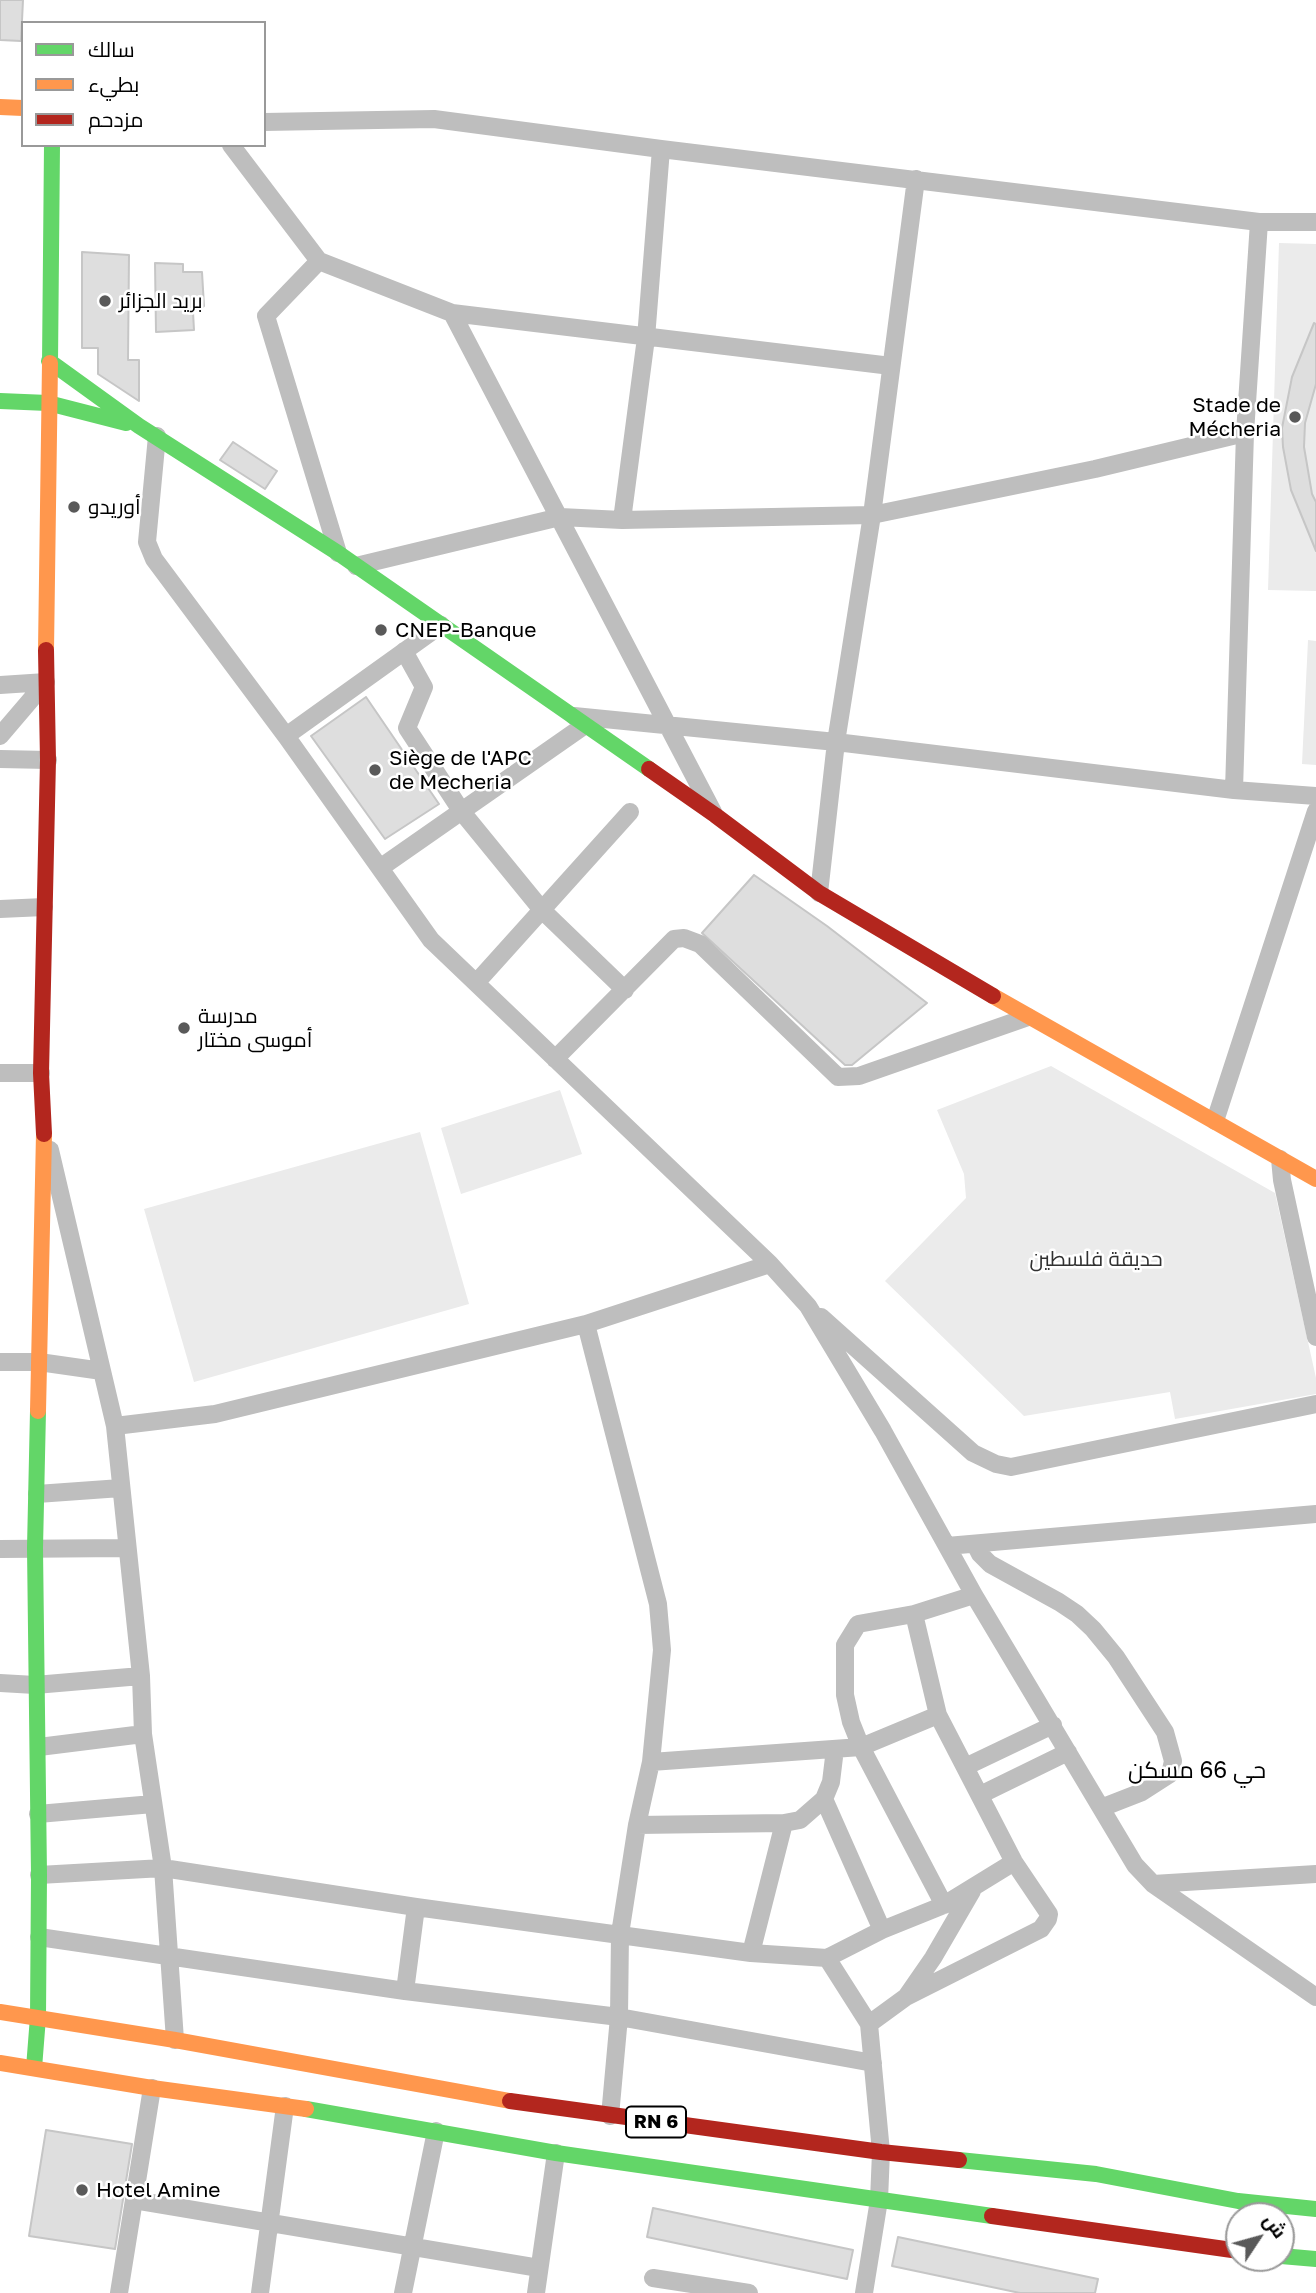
<!DOCTYPE html>
<html>
<head>
<meta charset="utf-8">
<style>
	body { margin:0 }
	#map { position:relative; width:1316px; height:2293px; overflow:hidden; background:#fff; font-family:"Golos Text",Cairo,sans-serif }
	canvas { display:block }
	.legend { position:absolute; left:21px; top:21px; width:245px; height:126px; box-sizing:border-box; background:#fff; border:2px solid #999; margin:0; padding:9px 12px; list-style:none; font-size:21px; color:#000 }
	.legend li { display:flex; align-items:center; gap:14px; height:35px }
	.legend b { width:35px; border:2px solid #999 }
	.north { position:absolute; left:1225px; top:2202px; width:70px; height:70px; box-sizing:border-box; background:#fff; border:2px solid #999; border-radius:50%; rotate:54deg; font-size:19px; font-weight:700; line-height:28px; text-align:center; color:#000 }
	.north::after { content:''; display:block; margin:auto; width:24px; height:32px; background:#595959; clip-path:polygon(50% 0,100% 100%,50% 72%,0 100%) }
</style>
</head>
<body>
<div id="map">
<canvas width="1316" height="2293"></canvas>
<ul class="legend">
<li><b style="height:9px;background:#63d668"></b>سالك</li>
<li><b style="height:9px;background:#ff974d"></b>بطيء</li>
<li><b style="height:9px;background:#b3261e"></b>مزدحم</li>
</ul>
<div class="north">ش</div>
</div>
<script>
const g = document.querySelector('canvas').getContext('2d');
g.lineJoin = 'round';
function paint(path, color) { g.fillStyle = color; g.fill(path, 'evenodd'); }
const poly = rows => new Path2D(rows.map(r => 'M' + r).join(''));
function stroke(path, color, width, dash) { g.strokeStyle = color; g.lineWidth = width; g.lineCap = dash ? 'butt' : 'round'; g.setLineDash(dash || []); g.stroke(path); }
function write(font, color, halo, rows, align = 'center') {
  g.font = font + ' "Golos Text",Cairo,sans-serif'; g.lineWidth = 5; g.setLineDash([]); g.textBaseline = 'middle'; g.strokeStyle = halo; g.fillStyle = color; for (const [text, x, y, turn = 0] of rows) {
    g.save(); g.translate(x, y); g.rotate((+turn || 0) * Math.PI / 180); g.textAlign = isNaN(turn) ? turn : align; if (halo) g.strokeText(text, 0, 0); g.fillText(text, 0, 0); g.restore();
  }
}
paint(poly([
	[1279,243,1316,244,1316,591,1268,590],
	[1308,640,1316,641,1316,765,1302,764],
	[1051,1066,1275,1193,1316,1378,1316,1394,1175,1419,1170,1392,1024,1416,885,1281,966,1198,964,1174,937,1110],
	[560,1090,582,1154,461,1194,441,1128],
	[420,1132,469,1304,194,1382,144,1209]
]), '#ebebeb');
const building = poly([
	[0,0,23,0,21,41,0,40,0,0],
	[82,252,129,255,128,360,139,360,139,401,98,374,98,348,82,348,82,252],
	[155,263,183,264,183,272,202,272,204,306,193,312,194,330,156,332,155,263],
	[1314,323,1316,324,1316,384,1305,423,1304,447,1312,494,1316,502,1316,551,1291,490,1283,447,1282,428,1292,377,1314,323],
	[233,442,277,471,265,489,220,460,233,442],
	[366,697,439,804,385,839,311,736,366,697],
	[754,875,827,926,927,1003,852,1065,845,1065,702,933,754,875],
	[46,2130,132,2144,115,2249,29,2236,46,2130],
	[653,2208,853,2250,847,2279,647,2237,653,2208],
	[898,2237,1098,2279,1095,2293,1020,2293,892,2266,898,2237]
]);
paint(building, '#dedede');
stroke(building, '#c6c6c6', 2);
stroke(poly([
	[264,122,434,119,661,149,1259,222,1316,222],
	[231,145,319,261,452,313,713,812],
	[319,261,266,316,338,553],
	[452,313,891,366],
	[157,436,147,542,154,559,286,736,431,940,770,1264,808,1306,883,1431,974,1595,1135,1865,1153,1884,1316,1997],
	[622,520,646,338,661,149],
	[356,566,560,517,622,520,872,515,1095,469,1245,433],
	[404,651,424,687,407,728,462,812,542,910,625,990],
	[0,685,46,682],
	[574,716,836,742,1234,790,1316,796],
	[0,736,46,682],
	[286,736,441,625],
	[0,759,48,760],
	[1234,790,1245,433,1259,222],
	[380,868,585,725],
	[819,893,836,742,872,515,916,179],
	[0,909,44,907],
	[476,983,630,812],
	[555,1059,674,939,684,938,700,944,838,1077,859,1076,1028,1017],
	[0,1073,41,1073],
	[1215,1121,1316,811],
	[50,1150,115,1426,141,1676,143,1734,163,1868,175,2040],
	[1280,1159,1282,1180,1316,1337],
	[821,1317,973,1453,996,1464,1011,1467,1316,1404],
	[586,1324,658,1604,662,1650,651,1762,637,1825,620,1934,619,2017,610,2116],
	[0,1362,39,1362,102,1371],
	[115,1426,215,1414,586,1324,770,1264],
	[37,1494,121,1488],
	[975,1544,980,1554,990,1564,1059,1602,1077,1614,1093,1629,1116,1657,1165,1732,1173,1761,1170,1774,1142,1792,1101,1808],
	[947,1546,1316,1514],
	[0,1549,127,1548],
	[0,1683,35,1685,141,1676],
	[39,1747,143,1734],
	[651,1762,861,1747,938,1715],
	[965,1767,1053,1725],
	[980,1795,1068,1752],
	[824,1799,882,1930],
	[38,1814,153,1804],
	[637,1825,784,1823,800,1820,824,1799,831,1782,835,1749],
	[39,1875,163,1868,416,1907,751,1953,827,1958,882,1930,944,1905,1014,1862],
	[1153,1884,1316,1874],
	[944,1905,861,1747,851,1722,845,1695,845,1645,858,1624,914,1614,974,1595],
	[39,1937,405,1991,619,2017,873,2063],
	[751,1953,784,1823],
	[827,1958,869,2024,881,2152,879,2200,864,2293],
	[405,1991,416,1907],
	[906,1997,1041,1929,1048,1919,1049,1914,1014,1862,938,1715,914,1614],
	[869,2024,906,1997,933,1958,972,1891],
	[134,2200,539,2268],
	[653,2278,749,2293],
	[119,2293,152,2088],
	[260,2293,285,2106],
	[403,2293,436,2131],
	[536,2293,556,2153]
]), '#bebebe', 18);
stroke(poly([
	[49,361,139,426,338,553,649,769],
	[50,363,52,145],
	[0,401,48,403,126,423],
	[34,2068,38,2017,39,1875,35,1548,38,1411],
	[306,2109,556,2153,992,2216],
	[959,2160,1096,2174,1238,2201,1316,2209],
	[1281,2256,1316,2259]
]), '#63d668', 16);
stroke(poly([
	[0,107,23,108],
	[46,650,50,363],
	[993,996,1316,1179],
	[38,1411,44,1134],
	[0,2012,175,2040,510,2101],
	[0,2063,152,2088,306,2109]
]), '#ff974d', 16);
stroke(poly([
	[649,769,715,815,819,893,993,996],
	[44,1134,41,1073,48,760,46,650],
	[510,2101,881,2152,959,2160],
	[992,2216,1239,2251]
]), '#b3261e', 16);
for (const [x, y, r, color] of [
	[105,301,7,"#595959"],
	[1295,417,7,"#595959"],
	[74,507,7,"#595959"],
	[381,630,7,"#595959"],
	[375,770,7,"#595959"],
	[184,1028,7,"#595959"],
	[82,2190,7,"#595959"]
]) { const dot = new Path2D(); dot.arc(x, y, r, 0, 2 * Math.PI); g.fillStyle = color; g.fill(dot); stroke(dot, '#fff', 2.5); }
for (const [x, y, w] of [
	[656,2122,60]
]) { const box = new Path2D(); box.roundRect(x - w / 2, y - 15.5, w, 31, 5); g.fillStyle = '#fff'; g.fill(box); stroke(box, '#000', 2); }
write('bold 19px', '#000', null, [
	["RN 6",656,2122]
]);
write('21px', '#000', '#fff', [
	["بريد الجزائر",119,301],
	["Stade de",1281,405,"right"],
	["Mécheria",1281,429,"right"],
	["أوريدو",88,507],
	["CNEP-Banque",395,630],
	["Siège de l'APC",389,758],
	["de Mecheria",389,782],
	["مدرسة",198,1016],
	["أموسى مختار",198,1040],
	["Hotel Amine",96,2190]
], 'left');
write('21px', '#313131', '#fff', [
	["حديقة فلسطين",1096,1259]
]);
write('23px', '#000', '#fff', [
	["حي 66 مسكن",1197,1771]
]);
</script>
</body>
</html>
